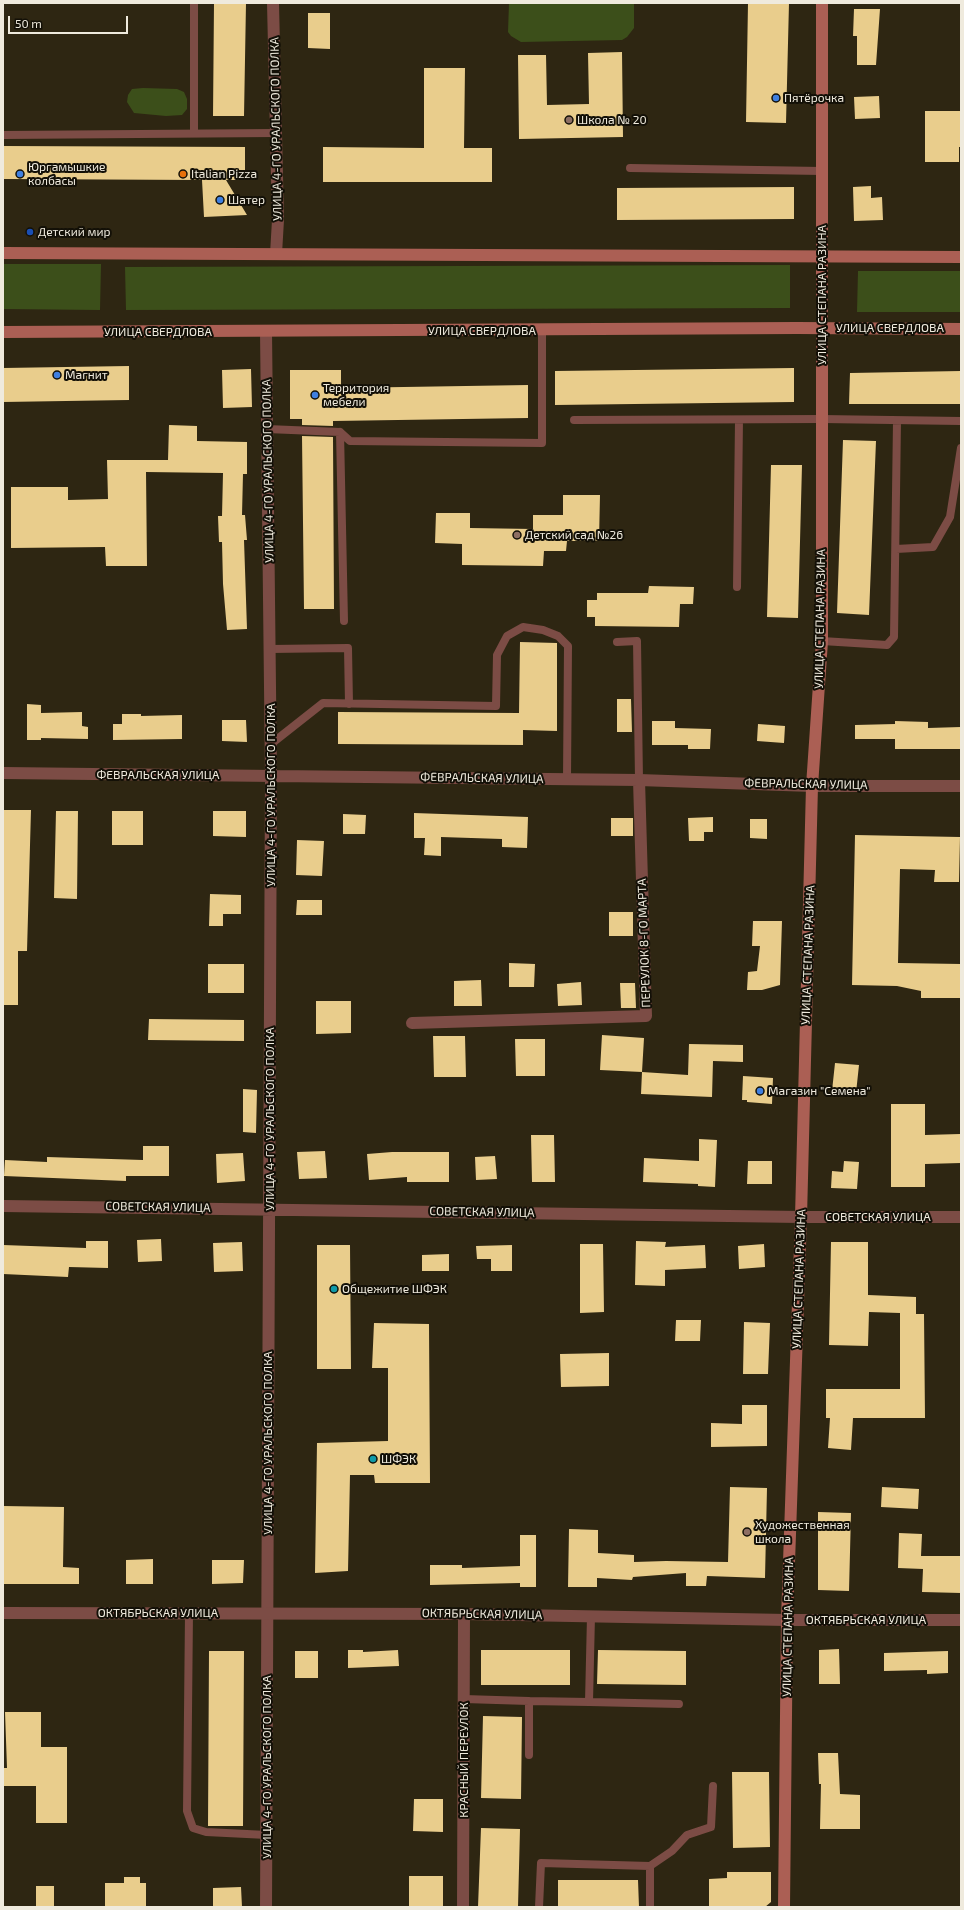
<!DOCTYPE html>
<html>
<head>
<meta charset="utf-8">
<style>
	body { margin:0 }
	#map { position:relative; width:964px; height:1910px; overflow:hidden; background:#2e2612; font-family:"Exo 2",sans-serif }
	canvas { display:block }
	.frame { position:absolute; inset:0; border:4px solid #efeadd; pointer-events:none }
	.scale { position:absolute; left:8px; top:16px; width:120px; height:18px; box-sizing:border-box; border:2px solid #efeadd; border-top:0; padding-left:5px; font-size:12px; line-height:14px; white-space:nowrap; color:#efeadd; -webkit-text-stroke:3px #131007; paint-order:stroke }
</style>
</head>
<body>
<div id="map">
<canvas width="964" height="1910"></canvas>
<div class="frame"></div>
<div class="scale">50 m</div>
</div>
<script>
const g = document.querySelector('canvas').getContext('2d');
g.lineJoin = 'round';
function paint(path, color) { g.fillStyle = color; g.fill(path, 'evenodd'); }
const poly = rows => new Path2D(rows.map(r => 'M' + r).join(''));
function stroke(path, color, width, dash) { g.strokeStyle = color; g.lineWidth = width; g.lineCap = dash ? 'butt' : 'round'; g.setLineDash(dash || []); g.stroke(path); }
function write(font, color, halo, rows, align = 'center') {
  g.font = font + ' "Exo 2",sans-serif'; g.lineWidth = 4; g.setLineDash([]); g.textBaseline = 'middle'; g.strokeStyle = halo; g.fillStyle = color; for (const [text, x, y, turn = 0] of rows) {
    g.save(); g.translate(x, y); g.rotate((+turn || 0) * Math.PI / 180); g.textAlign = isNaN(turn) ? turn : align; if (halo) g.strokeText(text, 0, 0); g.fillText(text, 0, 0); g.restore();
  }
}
paint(poly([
	[509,3,634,3,634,28,627,37,622,40,521,42,511,36,508,32],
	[143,88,177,89,184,92,187,99,187,109,182,115,166,116,134,113,127,102,128,95,132,89],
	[3,264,101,264,100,310,3,309],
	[790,265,790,308,126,310,125,267],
	[858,271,961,271,961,312,857,312]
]), '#3c4f1a');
paint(poly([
	[214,3,246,3,244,116,213,116],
	[748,3,789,3,786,123,746,122],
	[854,9,880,9,876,65,857,65,857,36,853,36],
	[308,13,330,13,330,49,308,48],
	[622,52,623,137,519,139,518,55,546,55,547,105,589,104,588,53],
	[424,68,465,68,464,148,492,148,492,182,323,182,323,147,424,148],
	[879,96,880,118,855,119,854,97],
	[925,111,961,111,961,147,959,147,959,162,925,162],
	[3,146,245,147,245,180,226,180,247,215,204,217,202,180,3,179],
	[871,186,871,198,882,197,883,220,854,221,853,187],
	[794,187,794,219,617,220,617,188],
	[129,366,129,400,3,402,3,368],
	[794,368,794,402,555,405,555,371],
	[251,369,252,407,223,408,222,370],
	[290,370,341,370,341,388,528,385,528,418,333,421,333,426,302,425,302,419,290,419],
	[961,371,961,404,849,404,850,373],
	[169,425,197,426,197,441,247,442,247,474,243,474,242,515,245,515,247,540,244,540,247,629,227,630,223,584,222,542,219,542,218,516,222,516,223,473,146,472,147,566,106,566,105,547,11,548,11,487,68,487,68,500,108,499,107,460,168,460],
	[302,436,333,437,334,609,304,609],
	[843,440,876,441,869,615,837,613],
	[771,465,802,465,798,618,767,617],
	[563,495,600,495,599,541,567,541,566,551,544,551,543,566,462,565,462,544,435,543,436,513,470,513,470,528,533,529,533,515,563,515],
	[649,586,694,587,693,604,680,604,679,627,595,626,595,617,587,617,587,600,597,600,597,593,648,593],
	[520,642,557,643,557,731,523,730,523,745,338,744,338,712,519,713],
	[617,699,631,699,632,732,617,732],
	[27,704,41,705,41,713,82,712,82,726,88,727,88,739,41,738,41,740,27,740],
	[122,714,141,714,141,716,182,715,182,739,113,740,113,724,122,724],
	[222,720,246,720,247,742,222,741],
	[652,721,675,721,675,728,711,729,710,749,688,749,688,745,652,745],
	[895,721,928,722,928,728,961,727,961,749,895,749,895,739,855,739,855,725,895,724],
	[758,724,785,726,784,743,757,741],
	[3,810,31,810,27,951,18,951,18,1005,3,1005],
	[56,811,78,811,77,899,54,898],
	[112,811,143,811,143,845,112,845],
	[213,811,246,811,246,837,213,836],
	[414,813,528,817,527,848,502,847,502,839,441,837,441,856,424,855,425,838,414,838],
	[343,814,366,815,365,834,343,834],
	[713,817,713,832,704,832,704,841,689,841,688,818],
	[611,818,633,818,633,836,611,836],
	[750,819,767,819,767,839,750,838],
	[855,835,960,837,959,882,934,882,935,870,900,869,898,963,961,964,961,998,921,998,921,991,897,986,852,985],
	[297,840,324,841,322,876,296,875],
	[210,894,241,895,241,914,223,914,223,926,209,926],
	[297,900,322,900,322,915,296,915],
	[609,912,633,912,633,936,609,936],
	[753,921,782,921,780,985,762,990,747,990,748,972,757,971,760,946,752,946],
	[509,963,535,964,534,987,509,987],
	[208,964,244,964,244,993,208,993],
	[481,980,482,1006,454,1006,454,981],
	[581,982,582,1005,558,1006,557,984],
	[620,983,635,983,636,1008,621,1008],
	[316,1001,351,1001,351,1033,316,1034],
	[149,1019,244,1020,244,1041,148,1040],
	[602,1035,644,1038,642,1072,600,1070],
	[433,1036,465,1036,466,1077,434,1077],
	[515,1039,545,1039,545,1076,516,1076],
	[689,1044,743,1045,743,1062,713,1061,712,1097,641,1094,642,1072,688,1075],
	[835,1063,859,1065,856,1093,832,1091],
	[743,1076,773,1078,772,1104,747,1102,747,1100,742,1100],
	[243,1089,257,1090,256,1133,243,1132],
	[891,1104,925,1104,925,1135,960,1134,961,1163,925,1164,925,1187,891,1187],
	[531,1135,554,1135,555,1182,532,1182],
	[699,1139,717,1140,715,1187,698,1186,698,1184,643,1182,644,1158,699,1161],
	[143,1146,169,1146,169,1176,126,1176,126,1181,4,1176,5,1160,47,1162,47,1157,143,1160],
	[325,1151,327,1178,299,1179,297,1152],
	[392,1152,449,1152,449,1182,407,1182,407,1177,369,1180,367,1154],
	[243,1153,245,1181,217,1183,216,1154],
	[495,1156,497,1179,476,1180,475,1157],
	[748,1161,772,1161,772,1184,747,1184],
	[844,1161,859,1162,857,1189,831,1188,832,1171,843,1172],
	[161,1239,162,1261,138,1262,137,1240],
	[86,1241,108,1241,108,1268,69,1267,68,1277,3,1274,3,1245,86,1248],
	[636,1241,666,1242,665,1247,705,1245,706,1268,665,1270,665,1286,635,1285],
	[242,1242,243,1271,214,1272,213,1243],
	[831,1242,868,1242,868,1295,916,1297,916,1314,924,1314,925,1418,853,1418,851,1450,828,1448,830,1418,826,1418,826,1389,900,1389,900,1313,869,1312,868,1346,829,1345],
	[580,1244,603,1244,604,1312,580,1313],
	[764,1244,765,1267,739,1269,738,1246],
	[317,1245,350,1245,351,1369,317,1369],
	[512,1245,512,1271,491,1271,491,1259,477,1259,476,1246],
	[449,1254,449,1271,422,1271,422,1255],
	[676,1320,701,1320,700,1341,675,1341],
	[744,1322,770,1323,768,1374,743,1374],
	[374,1323,429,1324,430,1483,375,1483,374,1475,350,1475,348,1571,315,1573,317,1443,388,1441,388,1368,372,1368],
	[609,1353,609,1386,561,1387,560,1354],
	[742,1405,767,1405,767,1446,711,1447,711,1423,742,1424],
	[730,1487,767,1488,765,1578,707,1576,706,1586,686,1586,686,1573,633,1577,632,1580,597,1578,597,1587,568,1587,569,1529,598,1530,598,1553,634,1555,634,1562,666,1561,728,1562],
	[882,1487,919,1489,918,1509,881,1507],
	[3,1506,64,1507,63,1567,79,1568,79,1584,3,1584],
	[818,1512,851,1513,849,1591,818,1590],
	[899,1533,922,1534,921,1556,961,1556,961,1593,922,1592,923,1569,898,1568],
	[520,1535,536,1535,536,1587,520,1587,520,1583,430,1585,430,1565,462,1565,462,1568,520,1566],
	[153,1559,153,1584,126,1584,126,1560],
	[212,1560,244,1560,243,1583,212,1584],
	[839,1649,840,1684,819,1684,819,1650],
	[348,1650,363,1650,363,1652,398,1650,399,1666,348,1668],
	[481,1650,570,1650,570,1685,481,1685],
	[598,1650,686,1651,686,1685,597,1684],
	[209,1651,244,1651,243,1826,208,1826],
	[295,1651,318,1651,318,1678,295,1678],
	[948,1651,948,1673,927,1674,927,1670,884,1671,884,1653],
	[5,1712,41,1712,41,1747,67,1747,67,1823,36,1823,36,1786,3,1786,3,1768,7,1768],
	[483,1716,522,1717,521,1799,481,1798],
	[818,1753,838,1753,840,1794,860,1795,860,1829,820,1829,821,1784,819,1784],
	[732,1772,769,1772,770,1847,733,1848],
	[414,1799,443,1799,443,1832,413,1831],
	[481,1828,520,1829,518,1907,478,1907],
	[727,1872,771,1872,771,1902,765,1907,709,1907,709,1879,727,1878],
	[409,1876,443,1876,443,1907,409,1907],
	[124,1877,140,1877,140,1883,146,1883,146,1907,105,1907,105,1883,124,1883],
	[558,1880,638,1880,639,1907,558,1907],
	[36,1886,54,1886,54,1907,36,1907],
	[241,1887,242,1907,213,1907,213,1888]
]), '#e9cd8c');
stroke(poly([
	[194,3,194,133],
	[3,135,275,133],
	[630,168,822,171],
	[574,420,822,419,961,421],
	[267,429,340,432,344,621],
	[340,432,350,441,542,443,542,330],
	[896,549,933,547,950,517,961,448],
	[737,587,739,420],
	[822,641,887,645,894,637,897,421],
	[617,642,637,641,639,780],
	[270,649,348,648,349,704],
	[271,744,323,703,496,706,497,655,507,636,523,627,543,630,558,636,568,646,567,779],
	[189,1613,187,1811,193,1828,206,1832,267,1835],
	[464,1699,529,1701,529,1755],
	[529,1701,589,1702,591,1616],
	[589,1702,679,1704],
	[650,1866,672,1851,687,1835,711,1827,713,1786],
	[539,1907,541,1863,650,1866,650,1907]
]), '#7c4c45', 8);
stroke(poly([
	[273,3,278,220,276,254],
	[266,331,271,776,266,1907],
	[3,773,639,780,812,786,961,786],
	[412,1023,646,1016,639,780],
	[3,1206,801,1217,961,1217],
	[787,1620,961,1620],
	[463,1907,464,1614]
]), '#7c4c45', 12);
stroke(poly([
	[3,1613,464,1614,787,1620]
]), '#7c4c45', 12);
stroke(poly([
	[3,253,961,257],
	[3,332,797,328,961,329],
	[784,1907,787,1620,801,1217,812,786,822,641,822,3]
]), '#ab5f54', 12);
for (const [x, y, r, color] of [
	[776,98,4,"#3f7fe0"],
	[569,120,4,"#8d6e63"],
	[20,174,4,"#3f7fe0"],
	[183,174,4,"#e8710a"],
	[220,200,4,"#3f7fe0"],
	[30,232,4,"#1a4fb4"],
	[57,375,4,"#3f7fe0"],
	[315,395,4,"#3f7fe0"],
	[517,535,4,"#8d6e63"],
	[760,1091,4,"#3f7fe0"],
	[334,1289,4,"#0f9aa8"],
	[373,1459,4,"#0f9aa8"],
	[747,1532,4,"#8d6e63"]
]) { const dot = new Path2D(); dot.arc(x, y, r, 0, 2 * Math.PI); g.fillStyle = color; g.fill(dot); stroke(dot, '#131007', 1.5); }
write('12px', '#efeadd', '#131007', [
	["Пятёрочка",784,98],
	["Школа № 20",577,120],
	["Юргамышкие",28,167],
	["колбасы",28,181],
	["Italian Pizza",191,174],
	["Шатер",228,200],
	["Детский мир",38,232],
	["Магнит",65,375],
	["Территория",323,388],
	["мебели",323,402],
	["Детский сад №26",525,535],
	["Магазин \"Семена\"",768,1091],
	["Общежитие ШФЭК",342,1289],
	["ШФЭК",381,1459],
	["Художественная",755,1525],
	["школа",755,1539]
], 'left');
write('12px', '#efeadd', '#131007', [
	["УЛИЦА 4-ГО УРАЛЬСКОГО ПОЛКА",276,129,-91],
	["УЛИЦА СТЕПАНА РАЗИНА",822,295,-90],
	["УЛИЦА СВЕРДЛОВА",890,328],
	["УЛИЦА СВЕРДЛОВА",482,331],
	["УЛИЦА СВЕРДЛОВА",158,332],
	["УЛИЦА 4-ГО УРАЛЬСКОГО ПОЛКА",268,471,-91],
	["УЛИЦА СТЕПАНА РАЗИНА",820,619,-89],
	["ФЕВРАЛЬСКАЯ УЛИЦА",158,775],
	["ФЕВРАЛЬСКАЯ УЛИЦА",482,778,1],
	["ФЕВРАЛЬСКАЯ УЛИЦА",806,784,1],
	["УЛИЦА 4-ГО УРАЛЬСКОГО ПОЛКА",271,795,-90],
	["ПЕРЕУЛОК 8-ГО МАРТА",644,943,-92],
	["УЛИЦА СТЕПАНА РАЗИНА",808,955,-88],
	["УЛИЦА 4-ГО УРАЛЬСКОГО ПОЛКА",270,1119,-90],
	["СОВЕТСКАЯ УЛИЦА",158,1207,1],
	["СОВЕТСКАЯ УЛИЦА",482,1212,1],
	["СОВЕТСКАЯ УЛИЦА",878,1217],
	["УЛИЦА СТЕПАНА РАЗИНА",799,1279,-88],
	["УЛИЦА 4-ГО УРАЛЬСКОГО ПОЛКА",268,1443,-90],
	["ОКТЯБРЬСКАЯ УЛИЦА",158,1613],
	["ОКТЯБРЬСКАЯ УЛИЦА",482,1614,1],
	["ОКТЯБРЬСКАЯ УЛИЦА",866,1620],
	["УЛИЦА СТЕПАНА РАЗИНА",788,1627,-89],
	["КРАСНЫЙ ПЕРЕУЛОК",464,1760,-90],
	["УЛИЦА 4-ГО УРАЛЬСКОГО ПОЛКА",267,1767,-90]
]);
</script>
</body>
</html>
